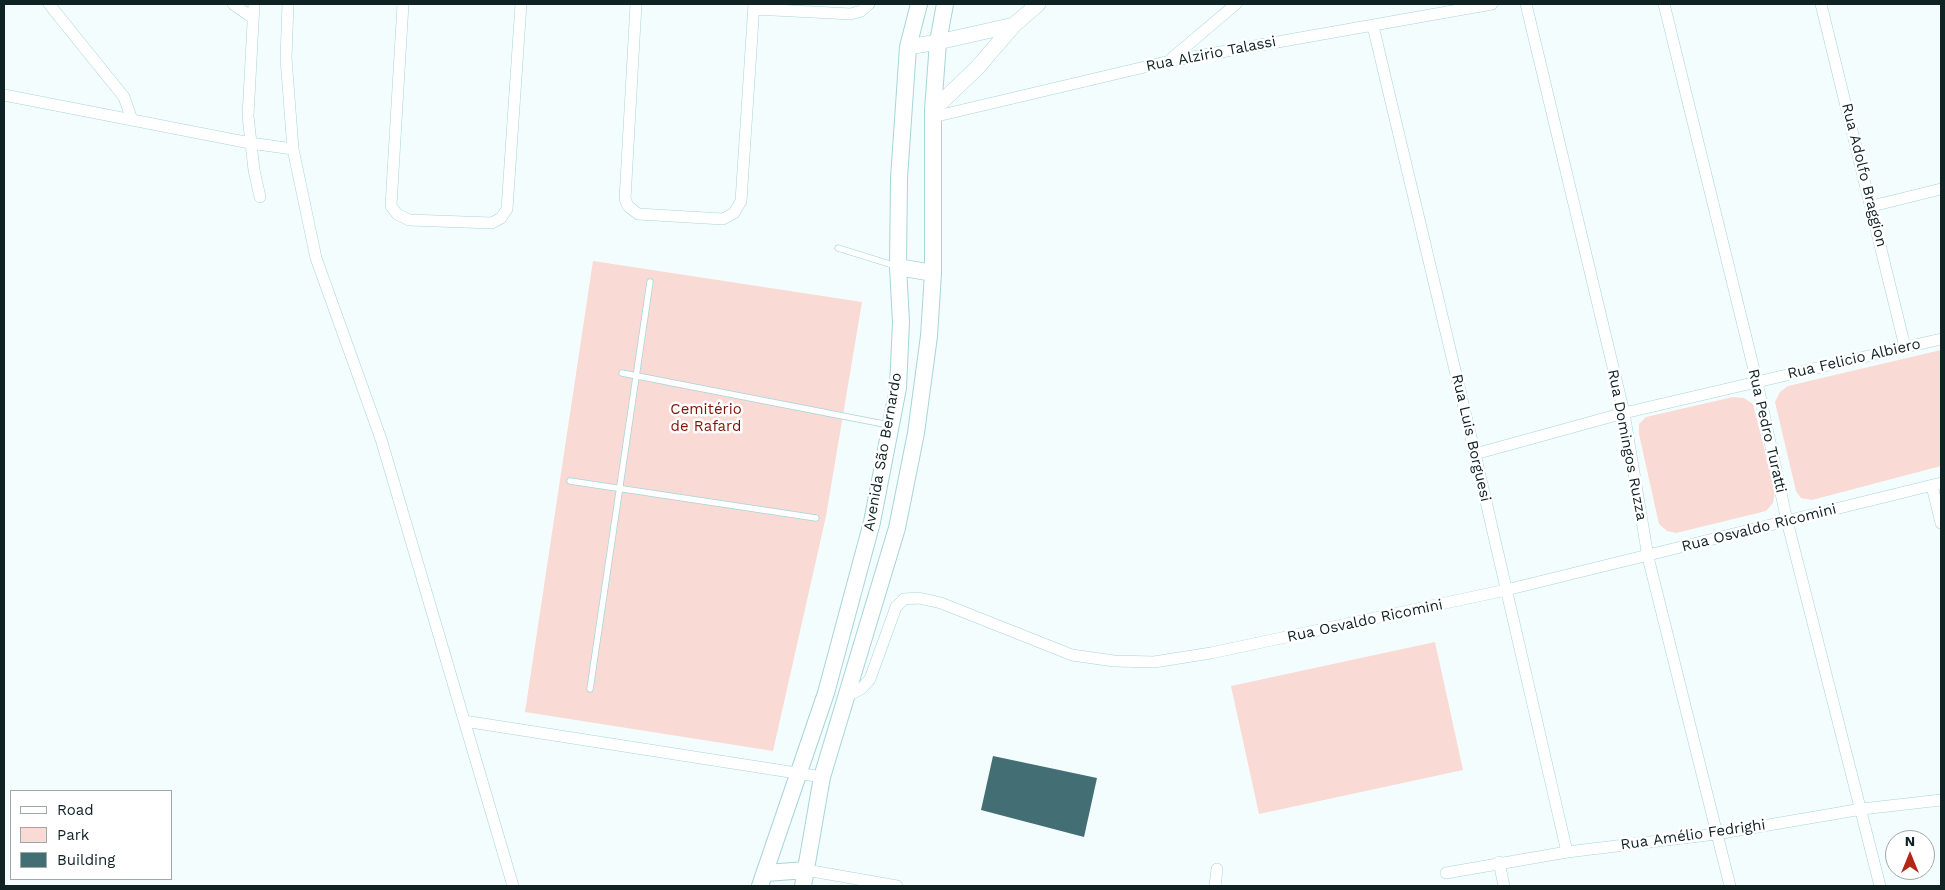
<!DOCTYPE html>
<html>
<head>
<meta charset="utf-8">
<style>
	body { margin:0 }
	#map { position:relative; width:1945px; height:890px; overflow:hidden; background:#f4fdfe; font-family:"Work Sans",sans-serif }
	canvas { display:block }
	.frame { position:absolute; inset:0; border:5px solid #0f2224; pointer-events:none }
	.legend { position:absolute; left:10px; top:790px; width:162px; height:90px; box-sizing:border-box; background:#fff; border:1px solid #9fa7a7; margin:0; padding:6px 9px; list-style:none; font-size:15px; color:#0f2224 }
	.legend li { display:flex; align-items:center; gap:10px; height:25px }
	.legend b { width:25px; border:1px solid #9fa7a7 }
	.north { position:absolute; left:1885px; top:830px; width:50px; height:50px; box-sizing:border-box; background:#fff; border:1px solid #9fa7a7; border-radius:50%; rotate:0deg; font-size:14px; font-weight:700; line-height:20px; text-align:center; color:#0f2224 }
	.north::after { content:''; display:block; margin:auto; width:18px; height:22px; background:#b42617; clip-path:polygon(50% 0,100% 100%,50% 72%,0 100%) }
</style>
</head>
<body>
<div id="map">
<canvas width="1945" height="890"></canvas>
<div class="frame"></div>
<ul class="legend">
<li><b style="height:6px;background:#fff"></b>Road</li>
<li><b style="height:14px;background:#f9dad4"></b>Park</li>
<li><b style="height:14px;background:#436f74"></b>Building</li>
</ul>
<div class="north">N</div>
</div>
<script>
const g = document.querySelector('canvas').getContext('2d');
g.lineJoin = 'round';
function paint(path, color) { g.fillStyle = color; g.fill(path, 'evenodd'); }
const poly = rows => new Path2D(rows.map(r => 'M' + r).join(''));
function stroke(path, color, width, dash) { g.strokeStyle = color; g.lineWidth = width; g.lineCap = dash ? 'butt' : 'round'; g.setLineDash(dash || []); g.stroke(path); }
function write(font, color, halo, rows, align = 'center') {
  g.font = font + ' "Work Sans",sans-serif'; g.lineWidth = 5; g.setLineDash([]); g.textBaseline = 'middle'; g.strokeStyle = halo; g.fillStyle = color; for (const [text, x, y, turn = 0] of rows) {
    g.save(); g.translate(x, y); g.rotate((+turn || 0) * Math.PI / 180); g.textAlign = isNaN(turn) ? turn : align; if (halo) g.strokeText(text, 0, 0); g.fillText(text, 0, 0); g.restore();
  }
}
paint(poly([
	[593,261,862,302,826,516,773,751,525,712],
	[1941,350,1941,466,1812,500,1801,498,1796,491,1775,402,1780,392,1788,386],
	[1733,397,1744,398,1753,404,1775,491,1773,503,1766,511,1676,533,1667,531,1659,524,1639,434,1639,424,1646,417],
	[1435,642,1463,770,1259,814,1231,686]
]), '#f9dad4');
paint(poly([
	[993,756,1097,778,1084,837,981,810]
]), '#436f74');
const service = poly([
	[838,248,896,266],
	[622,373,889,425],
	[570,481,816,518],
	[590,689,650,282]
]);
const minor = poly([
	[49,4,124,97,132,120],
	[233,4,253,18],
	[254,4,248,116,254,170,260,197],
	[288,4,286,58,293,149,316,258,381,439,513,886],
	[403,4,391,206,397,214,409,220,492,223,501,218,507,209,521,4],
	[636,4,625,199,628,206,638,214,723,219,734,213,741,201,754,4],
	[1526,4,1624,413,1648,557,1730,886],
	[1664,4,1757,382,1787,521,1880,886],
	[1821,4,1905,347],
	[754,9,851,14,861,11,869,4],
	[1373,26,1475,454,1567,852],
	[1171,59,1236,4],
	[4,95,250,143,293,149],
	[933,117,1170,61,1492,4],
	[1872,206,1941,189],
	[1475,454,1624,413,1941,339],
	[1932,486,1941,523],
	[847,696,861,689,870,679,896,607,904,599,919,598,941,603,1072,655,1114,661,1154,662,1211,653,1506,590,1941,483],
	[464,721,822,777],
	[1499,862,1504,886],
	[806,870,897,886],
	[1446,873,1567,852,1716,834,1862,809,1941,800],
	[1215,886,1217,869]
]);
const tertiary = poly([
	[908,47,938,42,1014,25],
	[933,110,977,68,1014,25,1038,4]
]);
const secondary = poly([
	[898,267,933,273],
	[766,873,806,870],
	[760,886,826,693,872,522,898,388,901,322,898,267,899,178,908,47,919,4],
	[803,886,822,777,897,528,916,433,929,336,933,273,933,110,938,42,945,4]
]);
stroke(service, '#a6d5da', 7);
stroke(minor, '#a6d5da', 12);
stroke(tertiary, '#a6d5da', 16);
stroke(secondary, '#a6d5da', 18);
stroke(service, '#fff', 5.5);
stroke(minor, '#fff', 11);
stroke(tertiary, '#fff', 15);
stroke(secondary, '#fff', 16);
write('15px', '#0f2224', '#fff', [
	["Rua Alzirio Talassi",1211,54,-11],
	["Rua Adolfo Braggion",1864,175,76],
	["Rua Felicio Albiero",1854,359,-13],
	["Rua Pedro Turatti",1767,431,77],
	["Rua Luis Borguesi",1471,438,77],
	["Rua Domingos Ruzza",1627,445,79],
	["Avenida São Bernardo",883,452,-80],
	["Rua Osvaldo Ricomini",1759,528,-14],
	["Rua Osvaldo Ricomini",1365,621,-12],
	["Rua Amélio Fedrighi",1693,835,-8]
]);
write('15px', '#7f160a', '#fff', [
	["Cemitério",706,410],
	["de Rafard",706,427]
]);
</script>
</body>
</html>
